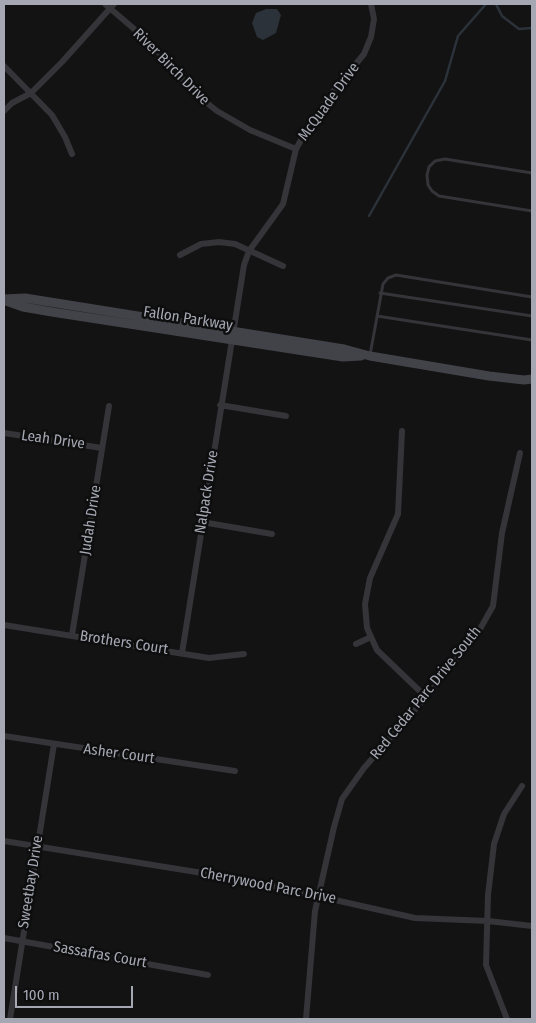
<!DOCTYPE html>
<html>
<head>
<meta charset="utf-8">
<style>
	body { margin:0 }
	#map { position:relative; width:536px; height:1023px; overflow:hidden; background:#131314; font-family:"Fira Sans Condensed",sans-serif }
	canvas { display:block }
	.frame { position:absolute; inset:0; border:5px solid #a5a8b3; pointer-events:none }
	.scale { position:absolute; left:15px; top:986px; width:118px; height:22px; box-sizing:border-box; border:2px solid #a5a8b3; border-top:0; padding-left:6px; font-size:15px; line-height:18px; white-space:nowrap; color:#a5a8b3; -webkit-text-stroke:4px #0e0e0f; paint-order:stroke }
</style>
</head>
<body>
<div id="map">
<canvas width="536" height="1023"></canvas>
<div class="frame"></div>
<div class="scale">100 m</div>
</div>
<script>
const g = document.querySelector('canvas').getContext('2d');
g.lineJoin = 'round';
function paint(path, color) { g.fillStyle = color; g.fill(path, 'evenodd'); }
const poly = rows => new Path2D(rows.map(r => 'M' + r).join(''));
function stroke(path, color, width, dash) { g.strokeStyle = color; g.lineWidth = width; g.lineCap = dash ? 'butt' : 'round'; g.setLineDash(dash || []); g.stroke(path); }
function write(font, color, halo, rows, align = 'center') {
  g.font = font + ' "Fira Sans Condensed",sans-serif'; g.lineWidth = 5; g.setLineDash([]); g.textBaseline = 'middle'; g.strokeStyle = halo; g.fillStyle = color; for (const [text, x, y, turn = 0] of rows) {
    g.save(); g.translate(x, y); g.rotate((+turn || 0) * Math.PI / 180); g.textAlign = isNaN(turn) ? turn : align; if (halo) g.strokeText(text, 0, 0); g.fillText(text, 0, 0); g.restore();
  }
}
paint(poly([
	[266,9,277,9,281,15,276,33,263,40,257,37,252,23,256,13]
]), '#2c3239');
stroke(poly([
	[496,4,502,16,519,29,532,28],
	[369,216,445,81,458,36,486,4]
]), '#2c3239', 2.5);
stroke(poly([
	[532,173,445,159,435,161,429,167,427,175,428,185,432,191,439,196,532,211],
	[380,293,532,316],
	[377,316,532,340],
	[370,355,383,284,388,278,396,275,532,297]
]), '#343439', 3);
stroke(poly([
	[105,4,140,34,169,63,192,91,217,111,250,130,296,149],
	[4,66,52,115,65,137,72,154],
	[4,111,12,103,31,93,62,62,114,4],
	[180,255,201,244,219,242,235,244,283,266],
	[220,405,286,416],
	[402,431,398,514,370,578,365,604,367,628,377,650,426,697],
	[4,433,102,448],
	[202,522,272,534],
	[4,625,209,658,244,654],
	[72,635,109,406],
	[356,644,371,637],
	[182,653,244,265,249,251,283,204,296,149,311,122,332,93,364,54,371,37,374,19,371,4],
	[4,736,235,771],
	[4,841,246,880,415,918,488,921,532,926],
	[4,938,208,975],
	[10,1019,54,744],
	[306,1019,315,911,334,827,342,799,364,768,426,697,480,629,493,606,502,533,520,453],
	[507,1019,486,965,488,895,494,844,504,814,522,786]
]), '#343439', 6);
stroke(poly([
	[4,299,25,298,344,349,370,356,489,376,524,380,532,379],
	[6,301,23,307,52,312,343,357,361,356]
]), '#424349', 9);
write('15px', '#a5a8b3', '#0e0e0f', [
	["River Birch Drive",171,67,45],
	["McQuade Drive",329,102,-54],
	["Fallon Parkway",188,319,9],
	["Leah Drive",53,440,8],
	["Nalpack Drive",207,492,-81],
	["Judah Drive",91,520,-81],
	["Brothers Court",124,643,9],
	["Red Cedar Parc Drive South",426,693,-51],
	["Asher Court",119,754,8],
	["Sweetbay Drive",31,882,-81],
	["Cherrywood Parc Drive",268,886,11],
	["Sassafras Court",100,955,10]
]);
</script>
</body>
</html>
